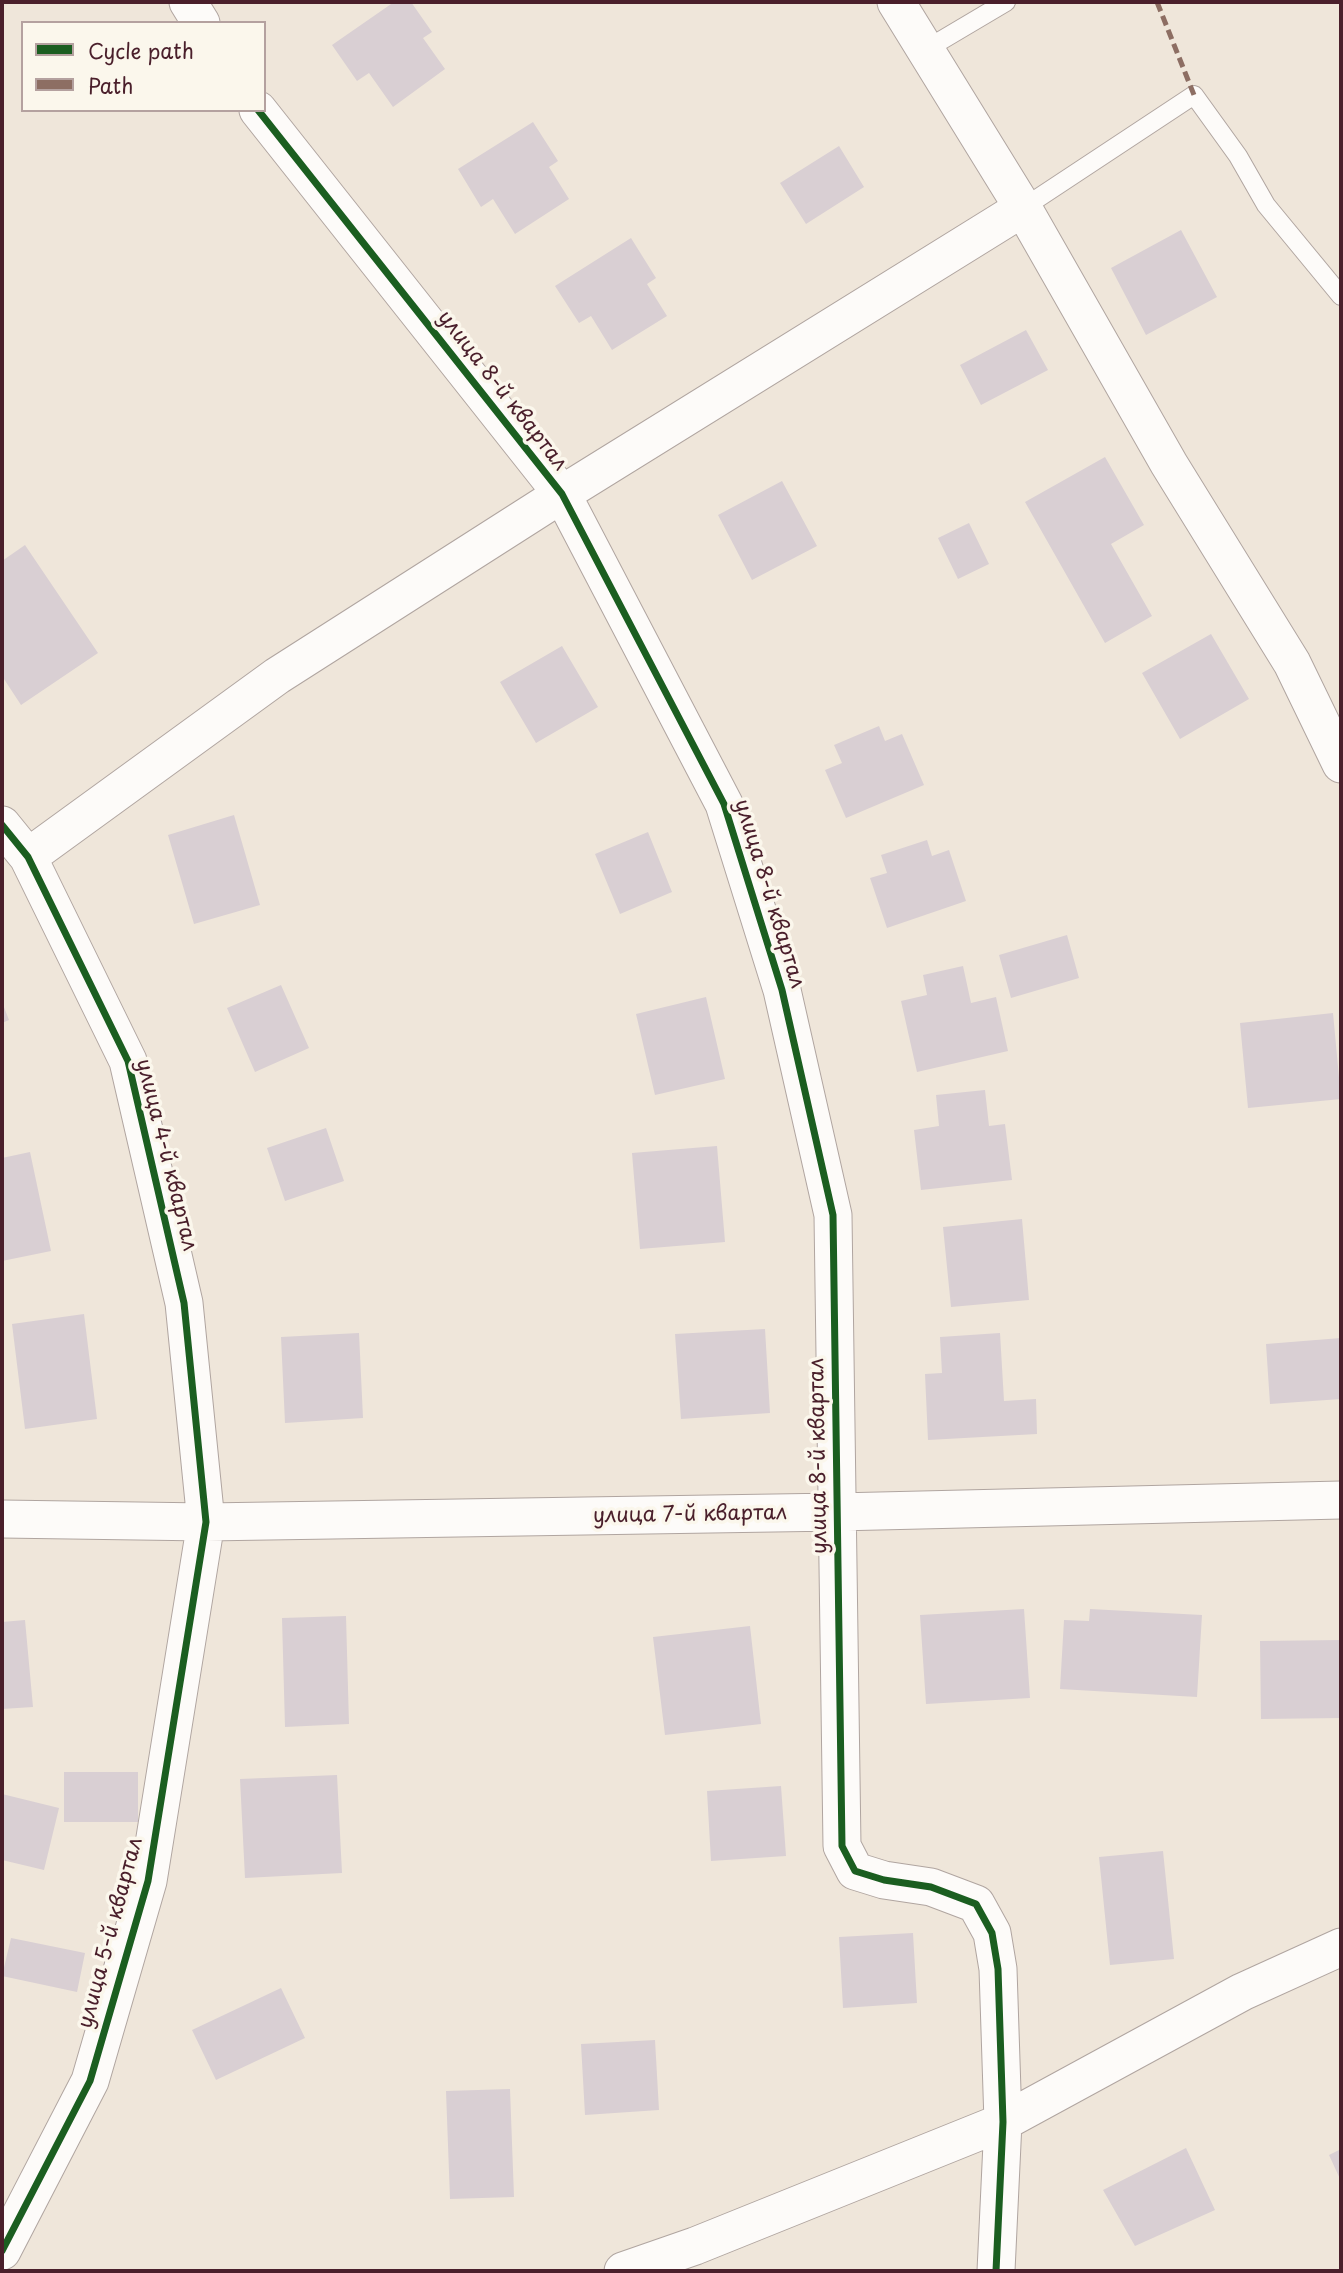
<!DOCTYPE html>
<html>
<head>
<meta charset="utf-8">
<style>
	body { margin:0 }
	#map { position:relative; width:1343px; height:2273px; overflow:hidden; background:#efe6da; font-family:"Playpen Sans",sans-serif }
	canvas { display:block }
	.frame { position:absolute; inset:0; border:4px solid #4a1f2b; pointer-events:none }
	.legend { position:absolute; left:21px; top:21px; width:245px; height:91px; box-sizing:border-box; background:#fbf7ec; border:2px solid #b4a19f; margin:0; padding:9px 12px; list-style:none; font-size:21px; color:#4a1f2b }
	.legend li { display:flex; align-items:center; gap:14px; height:35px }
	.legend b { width:35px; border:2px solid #b4a19f }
</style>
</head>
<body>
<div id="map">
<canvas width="1343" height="2273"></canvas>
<div class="frame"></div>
<ul class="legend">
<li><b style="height:9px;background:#1b5e20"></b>Cycle path</li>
<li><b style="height:9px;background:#8d6e63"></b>Path</li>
</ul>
</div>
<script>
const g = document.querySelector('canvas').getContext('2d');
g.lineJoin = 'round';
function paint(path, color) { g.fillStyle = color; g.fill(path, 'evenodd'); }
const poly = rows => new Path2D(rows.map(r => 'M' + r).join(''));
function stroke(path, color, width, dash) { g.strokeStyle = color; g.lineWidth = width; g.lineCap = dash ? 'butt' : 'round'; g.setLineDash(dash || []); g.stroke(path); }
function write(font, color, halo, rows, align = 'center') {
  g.font = font + ' "Playpen Sans",sans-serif'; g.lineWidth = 7; g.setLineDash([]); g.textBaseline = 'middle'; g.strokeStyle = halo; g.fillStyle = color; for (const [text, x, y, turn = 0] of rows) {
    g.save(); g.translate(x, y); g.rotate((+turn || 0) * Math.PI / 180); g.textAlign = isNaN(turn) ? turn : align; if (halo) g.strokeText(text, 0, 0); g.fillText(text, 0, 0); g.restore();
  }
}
paint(poly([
	[394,2,411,2,432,32,423,38,445,69,393,107,369,73,357,81,332,45],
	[533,122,558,161,549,167,569,199,515,234,493,199,481,207,458,169],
	[839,146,864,187,806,224,780,183],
	[1181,230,1217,297,1146,335,1111,268],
	[631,238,656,278,647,284,667,316,612,350,591,316,579,323,555,286],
	[1026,330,1048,370,981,405,960,365],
	[1105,457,1144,525,1111,544,1152,616,1105,643,1025,502],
	[782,481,817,546,752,580,718,515],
	[969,523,989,564,958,579,938,538],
	[25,545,98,653,21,705,2,676,2,561],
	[1211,634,1249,699,1180,739,1142,673],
	[562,646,598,707,536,743,500,682],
	[879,726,885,741,902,734,924,785,846,818,825,770,842,763,834,745],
	[234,815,260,905,194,924,168,835],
	[648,832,672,892,620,914,595,854],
	[927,840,932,856,949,850,966,901,887,928,870,878,887,873,881,855],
	[1067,935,1079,978,1011,998,999,955],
	[963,966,971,1003,996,997,1008,1051,917,1072,901,1001,927,995,923,975],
	[281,985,309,1048,255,1072,227,1008],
	[706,997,725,1079,655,1095,636,1014],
	[2,1002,9,1020,2,1023],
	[1333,1013,1341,1099,1248,1108,1240,1023],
	[985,1090,989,1126,1005,1124,1012,1180,921,1190,914,1130,939,1126,936,1095],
	[326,1128,344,1181,285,1201,267,1148],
	[717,1146,725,1242,640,1249,632,1153],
	[30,1152,51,1251,2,1261,2,1158],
	[1022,1219,1029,1300,951,1307,943,1227],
	[84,1314,97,1419,25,1429,12,1324],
	[765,1329,770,1413,681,1419,675,1334],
	[359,1333,363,1418,285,1423,281,1337],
	[1000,1333,1004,1401,1036,1399,1037,1434,928,1440,925,1374,942,1373,940,1337],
	[1341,1338,1341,1399,1270,1404,1266,1344],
	[1024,1609,1030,1698,926,1704,920,1615],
	[1090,1609,1202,1615,1197,1697,1060,1689,1064,1620,1089,1621],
	[346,1616,349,1724,285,1727,282,1618],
	[25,1620,33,1707,2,1709,2,1622],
	[750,1626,761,1724,665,1735,653,1637],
	[1341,1640,1341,1718,1261,1719,1260,1641],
	[64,1772,138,1772,138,1822,64,1822],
	[337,1775,342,1873,245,1878,240,1779],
	[781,1786,786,1856,711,1861,707,1791],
	[2,1794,59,1808,44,1870,2,1860],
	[1163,1851,1174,1959,1110,1965,1099,1857],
	[913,1933,917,2003,843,2008,839,1937],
	[11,1938,85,1953,77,1992,2,1976],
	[281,1988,305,2038,216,2080,192,2030],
	[655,2040,659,2110,585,2115,581,2044],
	[510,2089,514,2197,450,2199,446,2091],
	[1186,2148,1215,2210,1135,2246,1103,2190],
	[1341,2149,1341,2181,1329,2155]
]), '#d9cfd3');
const lane = poly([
	[925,50,1006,2],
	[1023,208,1194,95,1238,156,1266,205,1341,296]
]);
const street = poly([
	[188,2,201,23],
	[896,2,1023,208,1169,464,1292,663,1341,764],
	[258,110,562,494,724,804,782,990,833,1215,842,1846,855,1871,884,1880,931,1887,976,1904,992,1933,998,1969,1003,2122,996,2271],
	[2,825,28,857,128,1061,184,1303,206,1522,148,1881,90,2081,2,2251],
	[28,857,277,676,562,494,1023,208],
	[2,1519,206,1522,837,1512,1341,1500],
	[623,2271,695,2246,1003,2122,1242,1992,1341,1947]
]);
stroke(lane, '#b0a5a0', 20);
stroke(street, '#b0a5a0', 39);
stroke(lane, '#fdfbf9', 18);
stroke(street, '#fdfbf9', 37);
stroke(poly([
	[1157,2,1194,95]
]), '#8d6e63', 5, [10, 5]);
stroke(poly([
	[258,110,562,494,724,804,782,990,833,1215,842,1846,855,1871,884,1880,931,1887,976,1904,992,1933,998,1969,1003,2122,996,2271],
	[2,825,28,857,128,1061,184,1303,206,1522,148,1881,90,2081,2,2251]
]), '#1b5e20', 7);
write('21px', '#4a1f2b', '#fbf7ec', [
	["улица 8-й квартал",502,391,52],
	["улица 8-й квартал",769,894,73],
	["улица 4-й квартал",166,1155,76],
	["улица 8-й квартал",819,1456,-91],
	["улица 7-й квартал",690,1515,-1],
	["улица 5-й квартал",111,1933,-75]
]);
</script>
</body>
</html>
